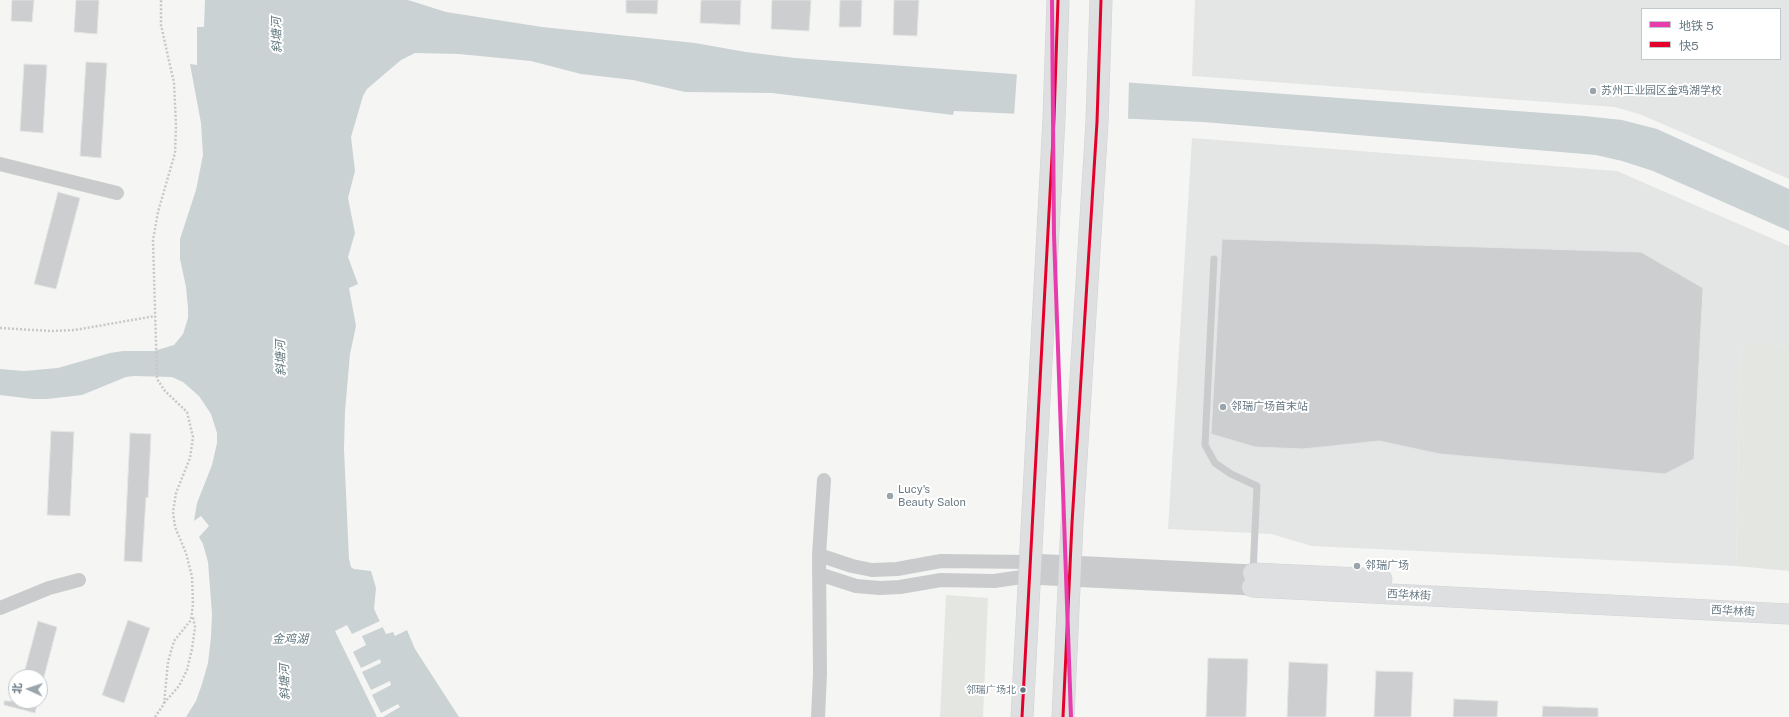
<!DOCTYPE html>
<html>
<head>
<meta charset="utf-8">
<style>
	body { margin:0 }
	#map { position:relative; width:1789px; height:717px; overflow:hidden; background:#f5f5f4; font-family:"Public Sans","Noto Sans SC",sans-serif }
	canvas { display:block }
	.legend { position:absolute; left:1641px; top:8px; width:140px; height:52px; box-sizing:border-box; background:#fff; border:1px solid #c2c9cd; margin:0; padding:5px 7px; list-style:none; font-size:12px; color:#677883 }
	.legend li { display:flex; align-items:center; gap:8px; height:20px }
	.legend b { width:20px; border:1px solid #c2c9cd }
	.north { position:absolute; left:8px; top:669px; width:40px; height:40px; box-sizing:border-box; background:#fff; border:1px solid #c2c9cd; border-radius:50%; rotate:273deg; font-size:11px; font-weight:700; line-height:16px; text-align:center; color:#677883 }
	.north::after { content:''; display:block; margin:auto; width:14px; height:18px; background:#99a4ab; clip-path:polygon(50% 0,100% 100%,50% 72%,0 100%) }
</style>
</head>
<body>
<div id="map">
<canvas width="1789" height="717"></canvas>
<ul class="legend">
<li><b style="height:5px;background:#e93cac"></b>地铁 5</li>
<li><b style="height:5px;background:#e4002b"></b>快5</li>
</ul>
<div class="north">北</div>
</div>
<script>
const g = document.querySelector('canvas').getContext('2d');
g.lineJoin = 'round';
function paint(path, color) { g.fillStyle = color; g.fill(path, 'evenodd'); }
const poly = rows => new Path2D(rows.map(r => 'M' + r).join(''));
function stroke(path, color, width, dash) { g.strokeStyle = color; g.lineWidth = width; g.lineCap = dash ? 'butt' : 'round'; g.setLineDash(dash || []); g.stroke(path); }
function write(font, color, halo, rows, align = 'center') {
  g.font = font + ' "Public Sans","Noto Sans SC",sans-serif'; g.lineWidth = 4; g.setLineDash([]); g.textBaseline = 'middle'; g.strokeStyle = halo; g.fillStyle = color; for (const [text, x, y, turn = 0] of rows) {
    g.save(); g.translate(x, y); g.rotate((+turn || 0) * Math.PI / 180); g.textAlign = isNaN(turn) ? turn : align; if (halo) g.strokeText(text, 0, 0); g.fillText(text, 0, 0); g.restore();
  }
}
paint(poly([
	[1195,0,1789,0,1789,179,1642,115,1615,107,1192,76],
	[1642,9,1780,9,1780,59,1642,59],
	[1192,138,1617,171,1789,246,1789,346,1741,344,1736,566,1312,546,1271,534,1168,529]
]), '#e4e5e5');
paint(poly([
	[1741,343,1789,346,1789,571,1736,566],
	[946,595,988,598,983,717,940,717]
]), '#e4e7e1');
paint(poly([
	[205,0,408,0,446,12,542,27,695,43,746,52,795,58,1585,116,1622,120,1657,129,1789,189,1789,231,1653,171,1622,161,1596,155,1203,122,954,111,953,115,772,93,685,92,633,80,581,74,531,61,459,54,415,53,401,60,367,89,363,96,351,137,355,171,348,198,355,233,348,257,358,284,349,288,356,326,350,354,345,411,344,449,349,559,351,567,354,569,371,571,376,588,374,609,386,634,393,632,395,636,407,630,415,649,459,717,186,717,196,701,202,684,208,663,211,637,212,614,208,562,203,544,199,537,209,526,201,516,194,521,197,503,212,465,217,443,217,433,211,414,199,396,183,382,172,377,134,376,126,377,82,395,47,399,33,399,0,395,0,369,24,371,58,368,110,353,123,351,154,351,174,345,183,334,188,318,188,308,186,287,180,259,180,239,196,190,203,155,201,123,190,64,197,65,197,27,204,27]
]), '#cad2d4');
paint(poly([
	[1017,73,1129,81,1128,121,1014,116],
	[380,621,383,627,362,636,366,645,353,652,361,668,380,659,381,663,362,672,371,690,390,681,391,685,372,695,381,713,398,704,400,707,383,717,377,717,335,631,347,625,352,634]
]), '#f5f5f4');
const building = poly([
	[12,0,34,0,32,22,11,21,12,0],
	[76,0,99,0,97,34,74,32,76,0],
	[626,0,658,0,657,14,626,13,626,0],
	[701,0,741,0,740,25,700,23,701,0],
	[772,0,811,0,809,31,771,29,772,0],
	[840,0,862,0,861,27,839,27,840,0],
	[894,0,919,0,917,36,893,35,894,0],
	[86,62,107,63,101,158,80,156,86,62],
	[24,64,47,65,43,133,20,131,24,64],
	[58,192,80,198,56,289,34,284,58,192],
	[1222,239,1641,252,1703,288,1694,459,1665,474,1440,454,1379,441,1303,449,1255,447,1211,434,1222,239],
	[51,431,74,432,70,516,47,515,51,431],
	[130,433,151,434,148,498,146,497,142,562,124,561,130,433],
	[128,620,150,628,124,703,102,695,128,620],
	[38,621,57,627,44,677,23,677,38,621],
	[1208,658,1248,659,1246,717,1206,717,1208,658],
	[1289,662,1328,664,1326,717,1287,717,1289,662],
	[1376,671,1413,672,1411,717,1374,717,1376,671],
	[1454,699,1498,701,1497,717,1453,717,1454,699],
	[4,701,38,701,35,713,4,705,4,701],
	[1543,706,1598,708,1598,717,1542,717,1543,706]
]);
paint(building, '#cccecf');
stroke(building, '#e4e4e4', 1);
const secondary = poly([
	[1253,573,1382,579],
	[1252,587,1789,614]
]);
const primary = poly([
	[1022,717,1054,119,1058,0],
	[1063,717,1072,523,1097,122,1101,0]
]);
stroke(secondary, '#d2d3d4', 21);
stroke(primary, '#d1d2d2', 23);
stroke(poly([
	[0,328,51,331,75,330,155,316],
	[164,703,179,686,187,670,192,649,195,627,193,617],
	[155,717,164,704,168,662,174,641,191,620,193,604,192,577,186,553,175,527,173,512,176,493,190,458,193,437,187,412,165,391,157,379,153,240,158,212,175,153,176,126,174,83,161,25,161,0]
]), '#c7c8c9', 2.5, [2, 2]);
stroke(poly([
	[1214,259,1205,445,1215,463,1231,474,1257,486,1253,573]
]), '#cacbcc', 7);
stroke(poly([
	[0,164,117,193],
	[819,555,852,566,872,570,897,569,941,561,1030,562],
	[819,574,856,586,880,588,900,587,941,580,994,581,1029,576],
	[0,608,49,588,79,580],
	[818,717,820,674,819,555,824,480]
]), '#cacbcc', 14);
stroke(poly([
	[1030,562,1253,573],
	[1029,576,1252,587]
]), '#cacbcc', 17);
stroke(secondary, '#dedfe0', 20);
stroke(primary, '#dedfe0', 22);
stroke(poly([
	[1022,717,1054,119,1058,0],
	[1063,717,1072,523,1097,122,1101,0]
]), '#e4002b', 3);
stroke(poly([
	[1052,0,1054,235,1071,717]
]), '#e93cac', 4);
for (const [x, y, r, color] of [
	[1593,91,4,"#99a4ab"],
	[1223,407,4,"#99a4ab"],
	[890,496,4,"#99a4ab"],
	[1357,566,4,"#99a4ab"],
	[1023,690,3.5,"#677883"]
]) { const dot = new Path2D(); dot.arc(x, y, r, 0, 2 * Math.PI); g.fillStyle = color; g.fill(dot); stroke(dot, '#fff', 1.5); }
write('10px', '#677883', '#fff', [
	["邻瑞广场北",1016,690]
], 'right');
write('11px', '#677883', '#fff', [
	["苏州工业园区金鸡湖学校",1601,91],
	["邻瑞广场首末站",1231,407],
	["Lucy's",898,490],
	["Beauty Salon",898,503],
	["邻瑞广场",1365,566]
], 'left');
write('11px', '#677883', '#fff', [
	["西华林街",1409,595,3],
	["西华林街",1733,611,3]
]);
write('italic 12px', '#63797f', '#fff', [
	["斜塘河",277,35,-91],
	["斜塘河",281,358,-91],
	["金鸡湖",290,639],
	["斜塘河",285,682,-91]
]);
</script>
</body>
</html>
